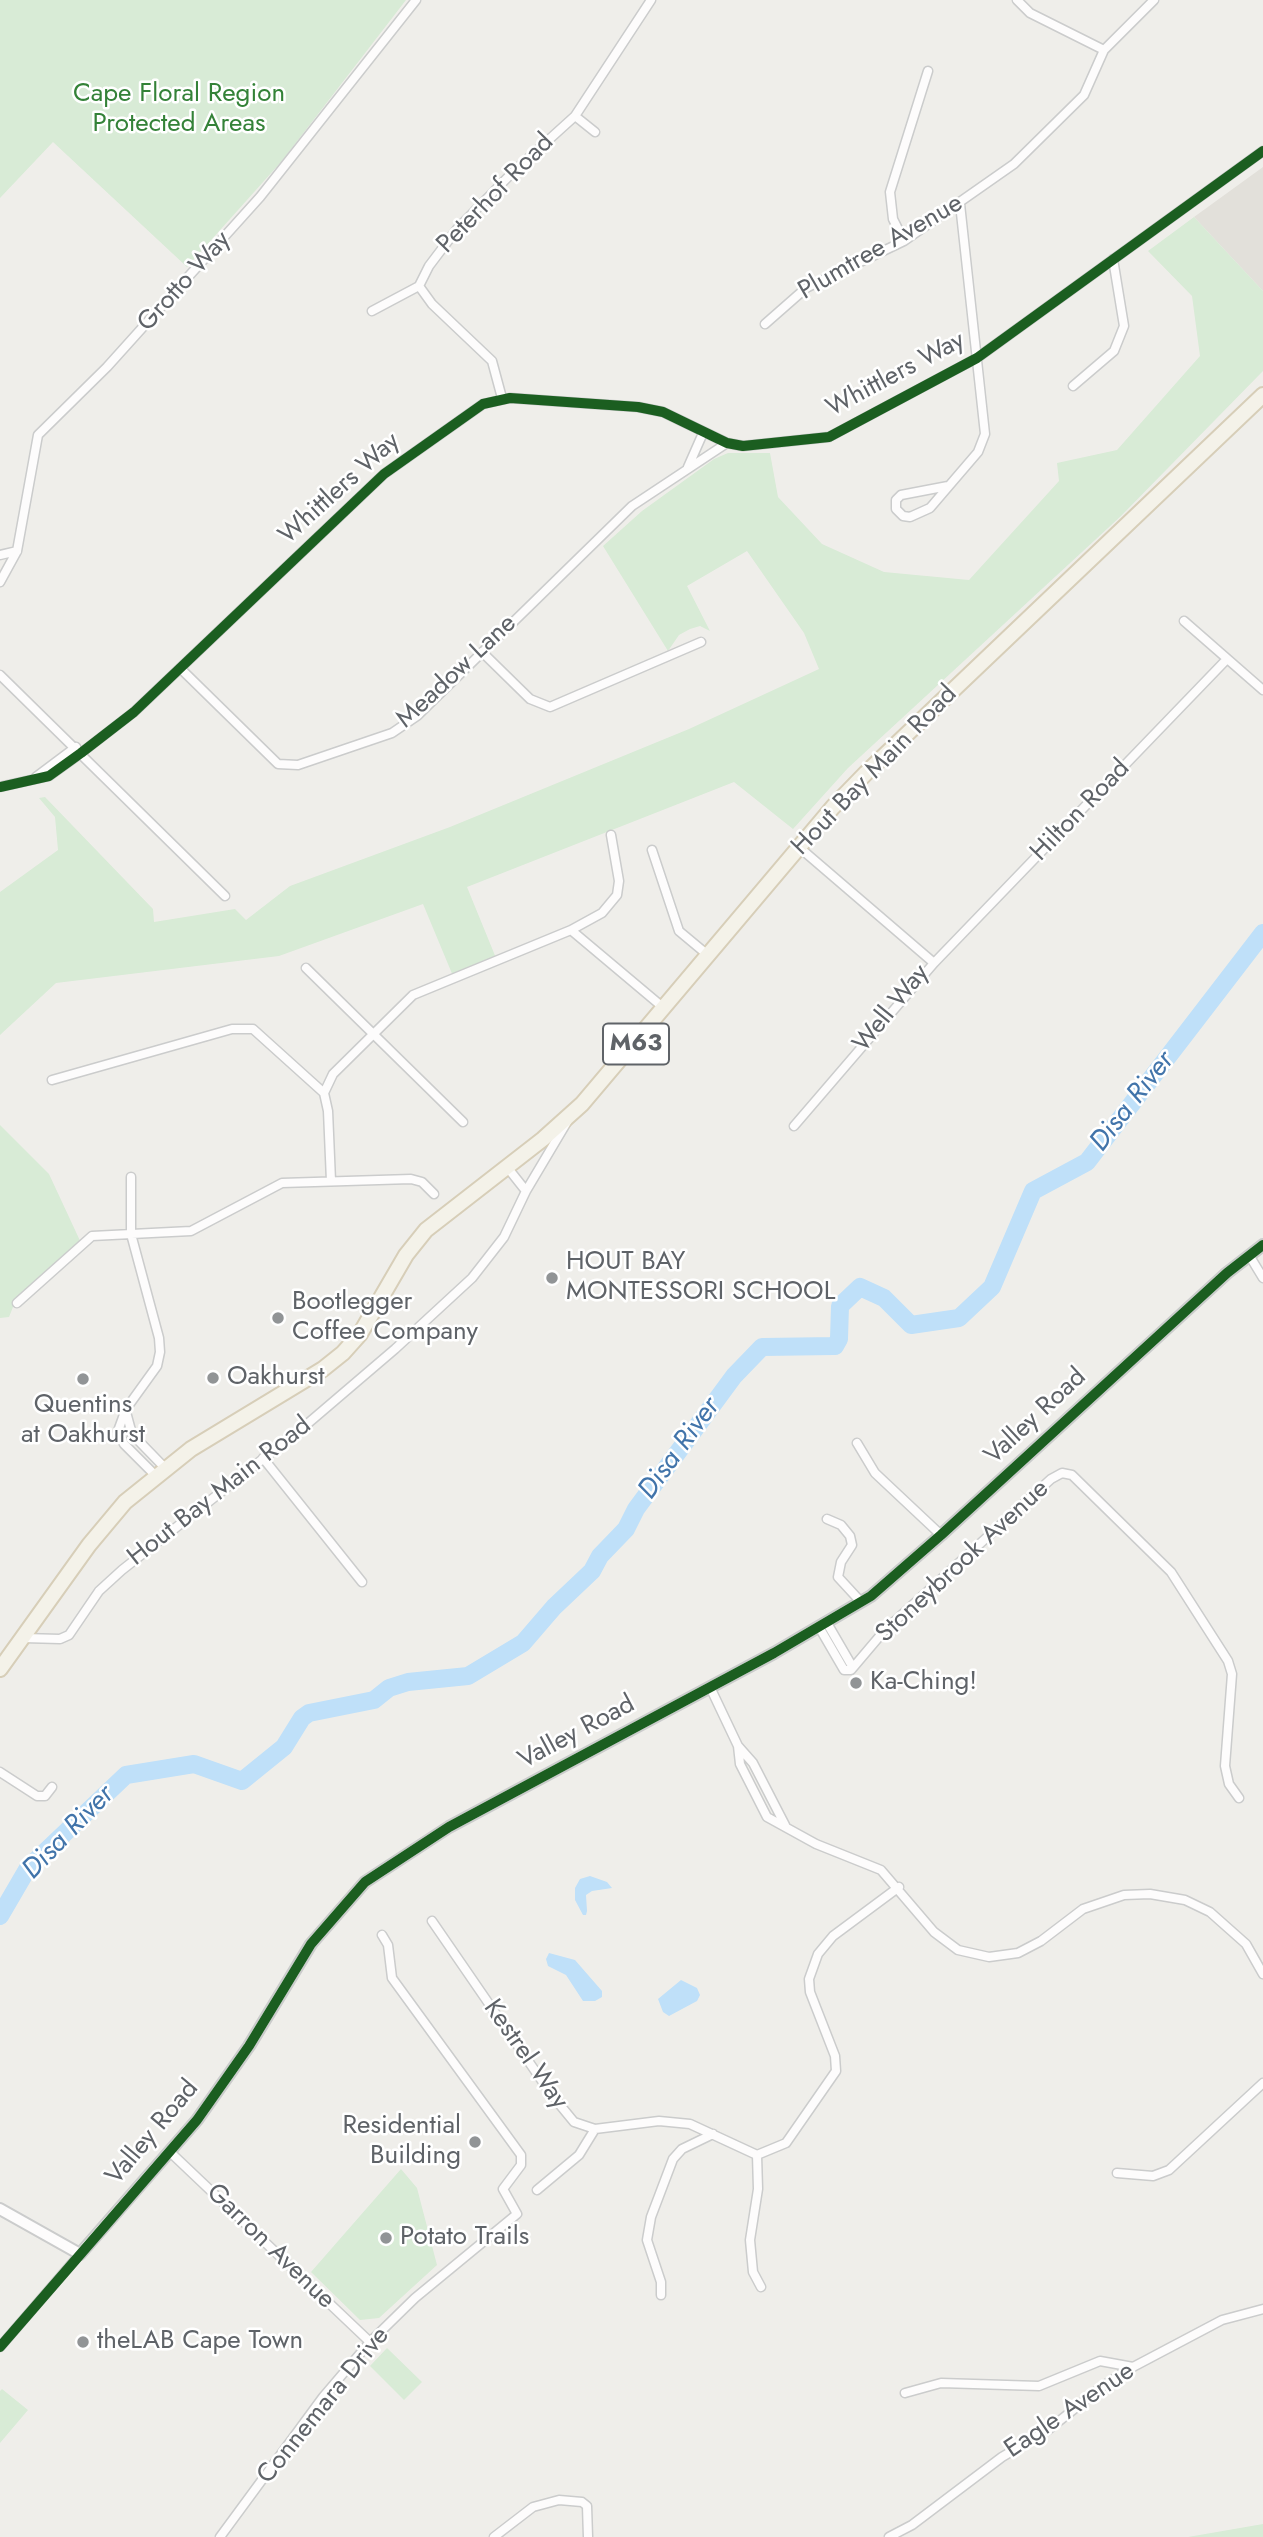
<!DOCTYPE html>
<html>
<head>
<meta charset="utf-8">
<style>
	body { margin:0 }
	canvas { display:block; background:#efeeea }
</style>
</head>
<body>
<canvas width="1263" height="2537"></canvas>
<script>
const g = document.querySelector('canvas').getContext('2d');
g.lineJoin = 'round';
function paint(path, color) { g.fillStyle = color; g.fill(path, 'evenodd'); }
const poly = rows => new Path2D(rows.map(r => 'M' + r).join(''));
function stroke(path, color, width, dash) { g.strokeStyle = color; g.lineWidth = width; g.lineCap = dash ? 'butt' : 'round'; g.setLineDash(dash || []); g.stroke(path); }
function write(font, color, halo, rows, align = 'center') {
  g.font = font + ' Jost,sans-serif'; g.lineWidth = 5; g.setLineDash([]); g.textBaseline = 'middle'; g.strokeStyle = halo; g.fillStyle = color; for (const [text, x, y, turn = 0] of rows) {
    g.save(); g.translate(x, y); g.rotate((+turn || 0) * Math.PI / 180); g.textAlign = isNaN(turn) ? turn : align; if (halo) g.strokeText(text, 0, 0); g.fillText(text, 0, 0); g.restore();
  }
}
paint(poly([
	[1263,167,1263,291,1194,217]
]), '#e2e0da');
paint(poly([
	[0,0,406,0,281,162,187,267,53,142,0,198],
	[1194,217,1263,291,1263,371,1121,516,848,768,793,829,734,782,467,887,496,958,453,976,423,904,279,956,56,983,0,1035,0,892,58,850,55,817,39,798,45,797,153,909,154,922,235,909,246,920,290,886,450,827,689,729,819,669,804,633,747,551,687,586,710,631,700,626,690,629,679,635,668,651,603,546,642,511,714,459,728,453,770,453,778,497,822,544,884,572,969,580,1059,481,1057,463,1117,450,1200,356,1192,296,1148,251],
	[0,1125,49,1174,82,1245,13,1307,9,1317,0,1318],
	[401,2169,417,2188,437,2265,379,2318,360,2320,311,2272],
	[387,2348,422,2382,404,2400,370,2366],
	[2,2389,28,2410,0,2443,0,2391],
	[1263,2524,1263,2537,1187,2537,1188,2537]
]), '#d8ebd6');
paint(poly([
	[590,1876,607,1882,612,1888,592,1891,586,1895,587,1911,586,1915,583,1915,575,1900,575,1888,580,1879],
	[549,1953,575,1960,602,1991,602,1997,595,2001,583,2001,566,1975,548,1966,546,1959],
	[681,1980,697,1988,700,1995,697,2001,669,2016,663,2012,658,1999]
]), '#bfe0f9');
stroke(poly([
	[0,1916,28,1868,126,1775,194,1764,242,1781,284,1747,302,1718,309,1713,374,1700,389,1688,408,1682,468,1676,523,1643,554,1607,592,1571,600,1556,626,1529,636,1509,734,1376,762,1347,835,1346,839,1339,840,1306,860,1287,884,1298,911,1325,959,1318,992,1287,1033,1191,1087,1162,1263,933]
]), '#bfe0f9', 18);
const minor = poly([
	[1017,0,1030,13,1104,50],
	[575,116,595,132],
	[904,241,893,219,890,192,928,71],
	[419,286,429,266,457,229,512,173,575,116,651,0],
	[419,286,432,304,492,361,502,398],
	[372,311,419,286],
	[765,324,806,288,904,241,1014,164,1084,95,1104,50,1154,0],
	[1073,386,1114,351,1124,326,1113,259],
	[688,467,703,433],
	[948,486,901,495,896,500,896,509,903,516,910,517,930,508,978,452,985,434,960,204],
	[0,555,17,551],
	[0,582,17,551,38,435,107,367,260,197,416,0],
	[1184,621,1263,690],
	[482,652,530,699,550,707,701,642],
	[180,668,278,764,298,765,392,733,417,716,632,506,727,443],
	[0,675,225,896],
	[36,777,76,747],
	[0,787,49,776,81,753,134,712,384,474,483,404,510,398,638,407,663,412,727,443,743,446,829,437,977,358,1263,151],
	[800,848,934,963],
	[652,850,679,931,709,956],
	[571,930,602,913,617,895,619,881,611,835],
	[306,968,463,1122],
	[52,1080,232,1029,253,1029,324,1093,328,1111,331,1181],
	[324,1093,333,1074,413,995,571,930,665,1009],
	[794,1126,934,963,1227,659],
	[131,1177,131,1234,159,1338,160,1352,157,1366,126,1409,118,1431,124,1444,156,1476],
	[526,1191,567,1122],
	[1249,1255,1263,1278],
	[17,1303,92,1236,191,1231,282,1183,411,1179,422,1182,434,1194],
	[126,1412,132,1434,165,1468],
	[857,1443,875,1473,941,1535],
	[263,1458,362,1582],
	[827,1519,841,1525,850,1536,852,1545,841,1562,838,1577,861,1602],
	[827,1623,852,1666],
	[819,1627,844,1670,851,1670,884,1631,1051,1479,1062,1473,1072,1475,1171,1572,1228,1661,1232,1674,1225,1766,1229,1784,1239,1798],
	[24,1638,60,1639,69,1635,99,1591,122,1570,306,1425,395,1349,472,1278,504,1237,526,1191,507,1167],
	[710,1687,738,1746,753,1763,785,1825],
	[738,1746,740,1764,767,1817,816,1844,881,1870,934,1932,958,1950,989,1957,1018,1953,1041,1941,1083,1909,1124,1895,1150,1894,1185,1900,1210,1912,1246,1944,1263,1974],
	[0,1772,37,1796,45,1796,52,1787],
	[432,1921,551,2094,574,2122,595,2129,659,2121,690,2124,757,2155,786,2143,836,2071,835,2056,810,1992,809,1979,818,1954,833,1936,899,1887],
	[170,2152,370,2342],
	[757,2155,758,2189,750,2240,753,2272,761,2287],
	[1117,2173,1153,2176,1169,2170,1263,2083],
	[537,2190,579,2155,595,2129],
	[661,2295,661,2282,647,2240,651,2217,673,2159,682,2149,713,2134],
	[0,2347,80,2254],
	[905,2393,941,2383,1039,2386,1100,2361,1133,2367],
	[220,2537,323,2397,370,2342,415,2298,517,2214,503,2189,521,2165,521,2155,392,1978,388,1945,382,1935],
	[494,2537,533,2507,559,2500,582,2502,587,2506,588,2537],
	[889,2537,912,2525,1002,2457,1048,2430,1103,2386,1133,2367,1222,2320,1263,2309]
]);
const tertiary = poly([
	[0,2209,80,2254,197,2120,249,2046,311,1944,365,1882,449,1827,774,1653,871,1596,941,1535,1227,1273,1263,1245]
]);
const primary = poly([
	[0,1669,89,1545,125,1502,191,1449,323,1369,343,1353,360,1334,406,1255,426,1230,543,1139,582,1104,833,807,866,773,1263,395]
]);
stroke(minor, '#cbcccc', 11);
stroke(tertiary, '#cbcccc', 14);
stroke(primary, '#d7ceb8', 18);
stroke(minor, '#fdfcfc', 8);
stroke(tertiary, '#fdfcfc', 10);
stroke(primary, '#f4f2e9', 14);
stroke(poly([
	[0,787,49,776,81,753,134,712,384,474,483,404,510,398,638,407,663,412,727,443,743,446,829,437,977,358,1263,151],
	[0,2347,197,2120,249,2046,311,1944,365,1882,449,1827,774,1653,871,1596,941,1535,1227,1273,1263,1245]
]), '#1b5e20', 10);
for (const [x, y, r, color] of [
	[552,1278,7,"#919496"],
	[278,1318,7,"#919496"],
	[213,1378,7,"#919496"],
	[83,1379,7,"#919496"],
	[856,1683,7,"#919496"],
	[475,2142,7,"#919496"],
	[386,2238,7,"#919496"],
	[83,2342,7,"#919496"]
]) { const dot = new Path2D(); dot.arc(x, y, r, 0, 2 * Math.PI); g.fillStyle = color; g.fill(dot); stroke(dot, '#fff', 2.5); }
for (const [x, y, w] of [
	[636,1044,66]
]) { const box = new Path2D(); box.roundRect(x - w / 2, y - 20.5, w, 41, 5); g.fillStyle = '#fff'; g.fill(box); stroke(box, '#5f6368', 2); }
write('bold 24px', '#5f6368', null, [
	["M63",636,1044]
]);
write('26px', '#348238', '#fff', [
	["Cape Floral Region",179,95],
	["Protected Areas",179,125]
]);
write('26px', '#5f6368', '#fff', [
	["Peterhof Road",496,194,-46],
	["Plumtree Avenue",881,248,-30],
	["Grotto Way",185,282,-48],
	["Whittlers Way",896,375,-28],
	["Whittlers Way",340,489,-42],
	["Meadow Lane",457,672,-43],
	["Hout Bay Main Road",875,771,-46],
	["Hilton Road",1081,811,-46],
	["Well Way",892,1009,-51],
	["Valley Road",1036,1417,-43],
	["Hout Bay Main Road",220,1492,-38],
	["Stoneybrook Avenue",963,1562,-43],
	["Valley Road",577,1733,-28],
	["Kestrel Way",525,2055,55],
	["Valley Road",153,2133,-50],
	["Garron Avenue",270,2247,44],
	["Connemara Drive",324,2406,-51],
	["Eagle Avenue",1070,2411,-34]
]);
write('26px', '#5f6368', '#fff', [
	["HOUT BAY",566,1263],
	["MONTESSORI SCHOOL",566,1293],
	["Bootlegger",292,1303],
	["Coffee Company",292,1333],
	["Oakhurst",227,1378],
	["Quentins",83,1406,"center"],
	["at Oakhurst",83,1436,"center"],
	["Ka-Ching!",870,1683],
	["Residential",461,2127,"right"],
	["Building",461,2157,"right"],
	["Potato Trails",400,2238],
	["theLAB Cape Town",97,2342]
], 'left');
write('italic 28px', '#4174aa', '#fff', [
	["Disa River",1133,1102,-52],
	["Disa River",680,1449,-54],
	["Disa River",69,1833,-46]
]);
</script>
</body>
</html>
